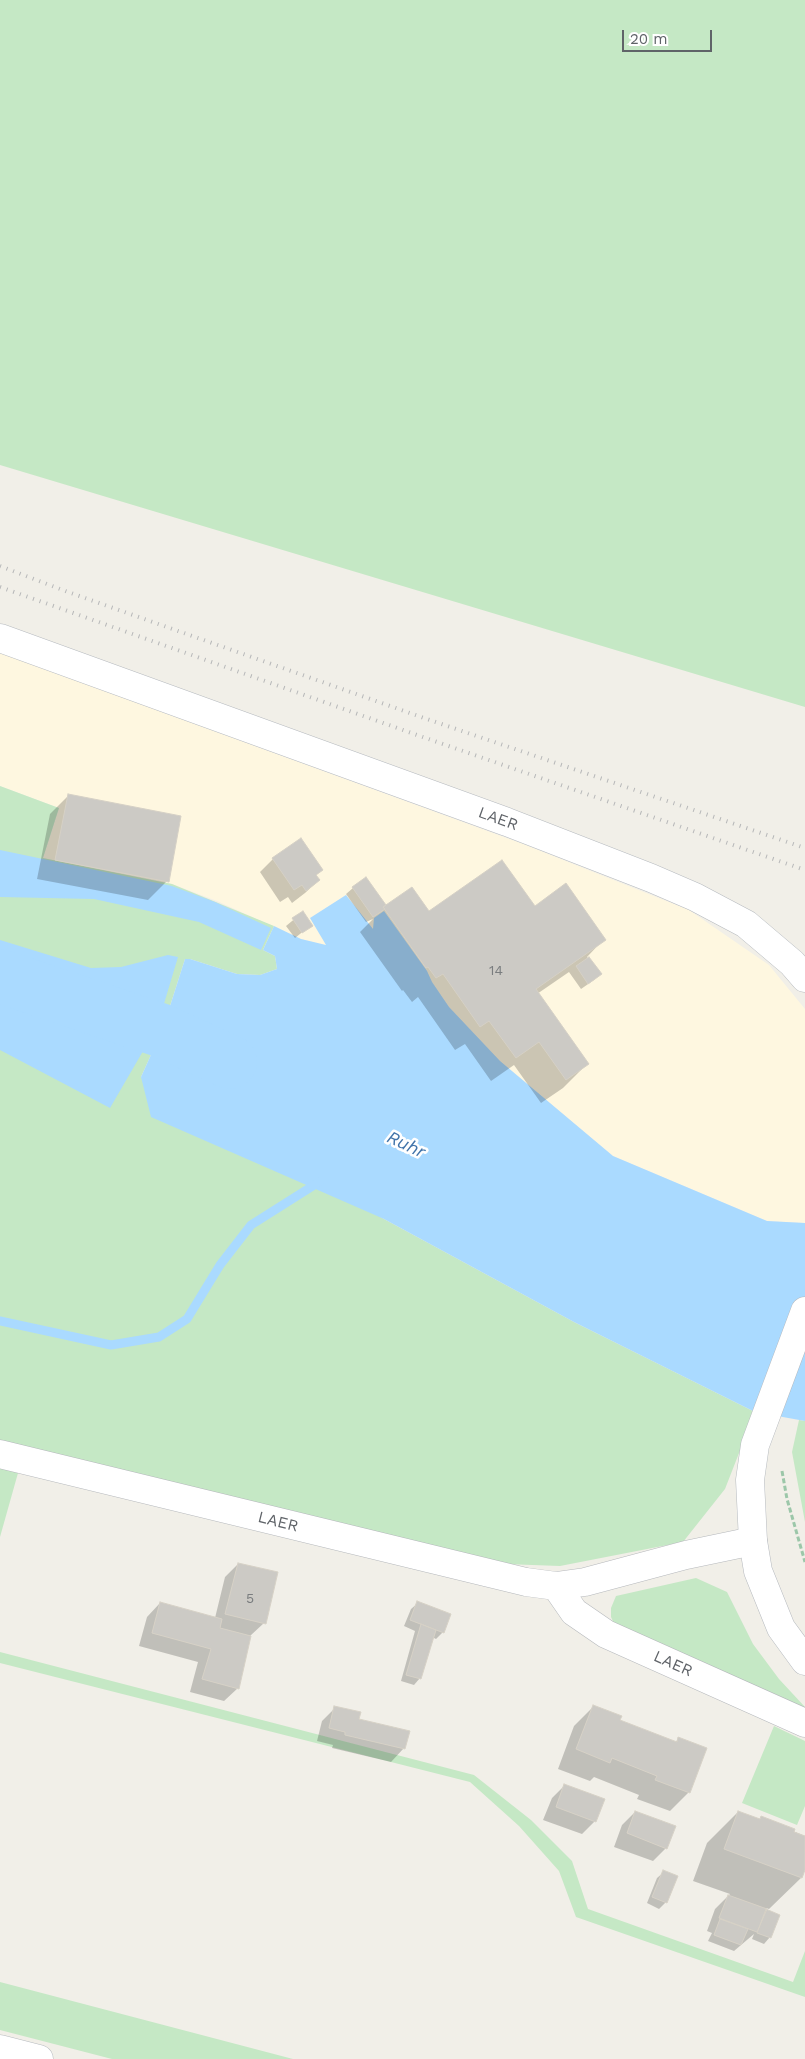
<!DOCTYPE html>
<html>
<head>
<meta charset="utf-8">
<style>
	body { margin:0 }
	#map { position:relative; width:805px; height:2059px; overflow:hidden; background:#f1efe8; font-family:"Work Sans",sans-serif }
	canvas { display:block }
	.scale { position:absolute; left:622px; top:30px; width:90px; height:22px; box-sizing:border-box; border:2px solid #5f6368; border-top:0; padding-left:6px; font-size:15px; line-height:18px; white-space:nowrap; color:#5f6368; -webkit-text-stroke:4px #fff; paint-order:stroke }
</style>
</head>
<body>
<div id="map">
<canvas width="805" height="2059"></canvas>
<div class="scale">20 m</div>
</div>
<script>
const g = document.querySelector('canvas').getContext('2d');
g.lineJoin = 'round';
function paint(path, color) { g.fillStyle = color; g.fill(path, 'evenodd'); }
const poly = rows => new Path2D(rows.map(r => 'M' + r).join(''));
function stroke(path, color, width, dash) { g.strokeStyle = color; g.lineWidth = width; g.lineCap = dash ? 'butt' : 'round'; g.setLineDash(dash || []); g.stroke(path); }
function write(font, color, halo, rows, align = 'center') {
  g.font = font + ' "Work Sans",sans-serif'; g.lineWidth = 5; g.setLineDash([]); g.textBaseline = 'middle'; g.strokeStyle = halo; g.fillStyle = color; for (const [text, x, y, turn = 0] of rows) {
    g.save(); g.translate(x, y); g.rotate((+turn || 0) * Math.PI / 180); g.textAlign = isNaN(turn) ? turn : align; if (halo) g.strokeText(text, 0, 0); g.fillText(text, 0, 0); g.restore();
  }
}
paint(poly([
	[0,653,523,844,689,910,769,965,805,1009,805,1223,767,1221,613,1156,500,1061,449,1007,432,982,427,971,384,911,374,930,346,895,311,918,327,946,301,939,217,901,172,884,43,858,59,808,0,786]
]), '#fef7e0');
paint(poly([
	[0,0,805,0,805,707,0,465],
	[0,786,59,808,43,858,172,884,274,926,263,950,275,956,277,969,260,975,237,974,190,959,185,959,163,1028,141,1077,384,1219,574,1322,755,1412,725,1489,683,1542,560,1566,477,1563,0,1445],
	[799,1420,805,1421,805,1522,792,1452],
	[0,1462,15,1465,18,1473,0,1537],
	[696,1578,727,1592,753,1644,779,1679,805,1707,805,1710,777,1695,617,1630,611,1617,611,1608,616,1596],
	[0,1652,474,1775,531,1820,572,1861,588,1909,793,1982,805,1951,805,1997,576,1917,559,1871,519,1826,470,1782,0,1663],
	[774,1726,805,1741,805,1806,797,1825,742,1803],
	[0,1982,293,2059,112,2059,0,2030]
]), '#c5e8c5');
paint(poly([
	[0,850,172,886,215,902,271,928,261,950,199,922,94,899,0,897],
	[346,895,373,929,374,918,384,911,427,971,432,982,449,1007,500,1061,613,1156,767,1221,805,1223,805,1421,755,1412,574,1322,384,1219,151,1117,141,1077,163,1028,185,959,190,959,237,974,260,975,277,969,275,956,263,950,274,926,301,939,326,945,310,918],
	[0,940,91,968,121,967,168,955,178,957,157,1027,110,1108,0,1050]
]), '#aadaff');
paint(poly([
	[69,795,167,881,148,900,37,879,50,814],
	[273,859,321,870,315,876,319,880,305,893,292,903,288,897,280,902,260,872],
	[353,888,386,907,429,913,534,907,604,939,587,957,600,974,594,980,581,989,569,972,537,994,587,1064,563,1088,541,1103,514,1065,491,1081,465,1044,455,1050,418,997,412,1002,403,990,402,991,360,932,373,919,366,922,346,894],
	[303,912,311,925,295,938,286,926],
	[238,1564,264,1623,250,1636,238,1688,224,1701,190,1692,198,1662,139,1646,147,1617,160,1603,215,1618,225,1577],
	[418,1603,443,1632,436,1639,432,1637,420,1678,414,1685,401,1681,415,1631,404,1626,411,1609],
	[593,1707,618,1721,675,1742,679,1739,689,1792,670,1811,637,1799,639,1795,594,1777,590,1781,558,1769,574,1726],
	[335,1708,357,1720,404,1748,391,1762,332,1748,333,1745,317,1741,322,1721],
	[565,1785,595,1821,582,1834,543,1820,552,1798],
	[635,1812,666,1848,653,1861,614,1847,622,1825],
	[738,1812,760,1820,762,1818,805,1836,805,1866,801,1878,769,1909,766,1908,770,1937,764,1944,752,1939,754,1934,734,1951,708,1941,712,1933,707,1931,715,1909,730,1894,693,1881,707,1843],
	[664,1872,666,1902,659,1909,647,1903,657,1878]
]), '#0003');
stroke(poly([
	[0,1321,111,1345,159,1337,187,1319,220,1265,251,1225,319,1182]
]), '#aadaff', 9);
stroke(poly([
	[0,976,160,1030,230,1062]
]), '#aadaff', 54);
const building = poly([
	[68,794,181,816,169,882,55,860,68,794],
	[301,838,323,870,316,875,320,880,306,891,302,885,294,890,272,858,301,838],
	[502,860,535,906,566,883,606,940,536,989,589,1064,566,1080,539,1042,516,1058,489,1021,480,1027,443,974,436,978,428,967,426,968,383,907,412,887,429,911,502,860],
	[366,877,386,905,383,907,385,909,373,917,352,887,366,877],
	[303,911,313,926,302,933,292,918,303,911],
	[589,957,602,974,588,984,576,966,589,957],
	[238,1563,278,1572,266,1624,225,1614,238,1563],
	[417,1601,451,1614,444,1633,410,1620,417,1601],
	[160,1602,222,1619,220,1628,251,1636,239,1689,202,1679,211,1649,152,1633,160,1602],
	[421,1624,436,1630,421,1679,406,1675,421,1624],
	[593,1705,622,1716,620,1720,677,1742,678,1737,707,1748,690,1793,655,1780,657,1776,612,1758,610,1763,576,1749,593,1705],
	[334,1706,361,1712,359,1719,410,1731,405,1749,345,1735,345,1732,329,1728,334,1706],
	[564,1784,605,1799,596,1822,556,1807,564,1784],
	[635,1811,676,1826,667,1849,627,1833,635,1811],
	[738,1811,760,1819,761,1816,795,1829,794,1832,805,1836,805,1870,802,1878,724,1849,738,1811],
	[663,1870,678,1876,667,1903,652,1897,663,1870],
	[728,1895,767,1909,757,1932,719,1918,728,1895],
	[766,1909,780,1915,771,1938,757,1933,766,1909],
	[720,1919,748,1929,741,1945,714,1935,720,1919]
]);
paint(building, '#cccac5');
stroke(building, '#d6d1c6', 1);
const street = poly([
	[0,1454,526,1582,556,1586,585,1582,686,1555,753,1541],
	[556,1586,574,1612,606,1634,805,1723]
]);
const secondary = poly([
	[0,638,507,822,651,878,695,897,746,924,792,963,805,978],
	[805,1311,755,1445,750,1480,753,1541,758,1571,781,1628,805,1661],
	[0,2049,39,2059]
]);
stroke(street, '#b5b8bc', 29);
stroke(secondary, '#b6babf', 29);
stroke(poly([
	[782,1471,787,1499,805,1562]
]), '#9cc7a9', 3, [5, 2.5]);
stroke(street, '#fff', 28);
stroke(secondary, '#fff', 28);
stroke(poly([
	[0,566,68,592,424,718,805,848],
	[0,587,417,735,805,870]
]), '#b6b7b8', 4, [1, 6]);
write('14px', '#7a7d7f', null, [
	["14",496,971],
	["5",250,1599]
]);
write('16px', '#5f6368', '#fff', [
	["LAER",498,819,20],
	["LAER",278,1522,14],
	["LAER",673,1664,24]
]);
write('italic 18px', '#4174aa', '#fff', [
	["Ruhr",406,1145,25]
]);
</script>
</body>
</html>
